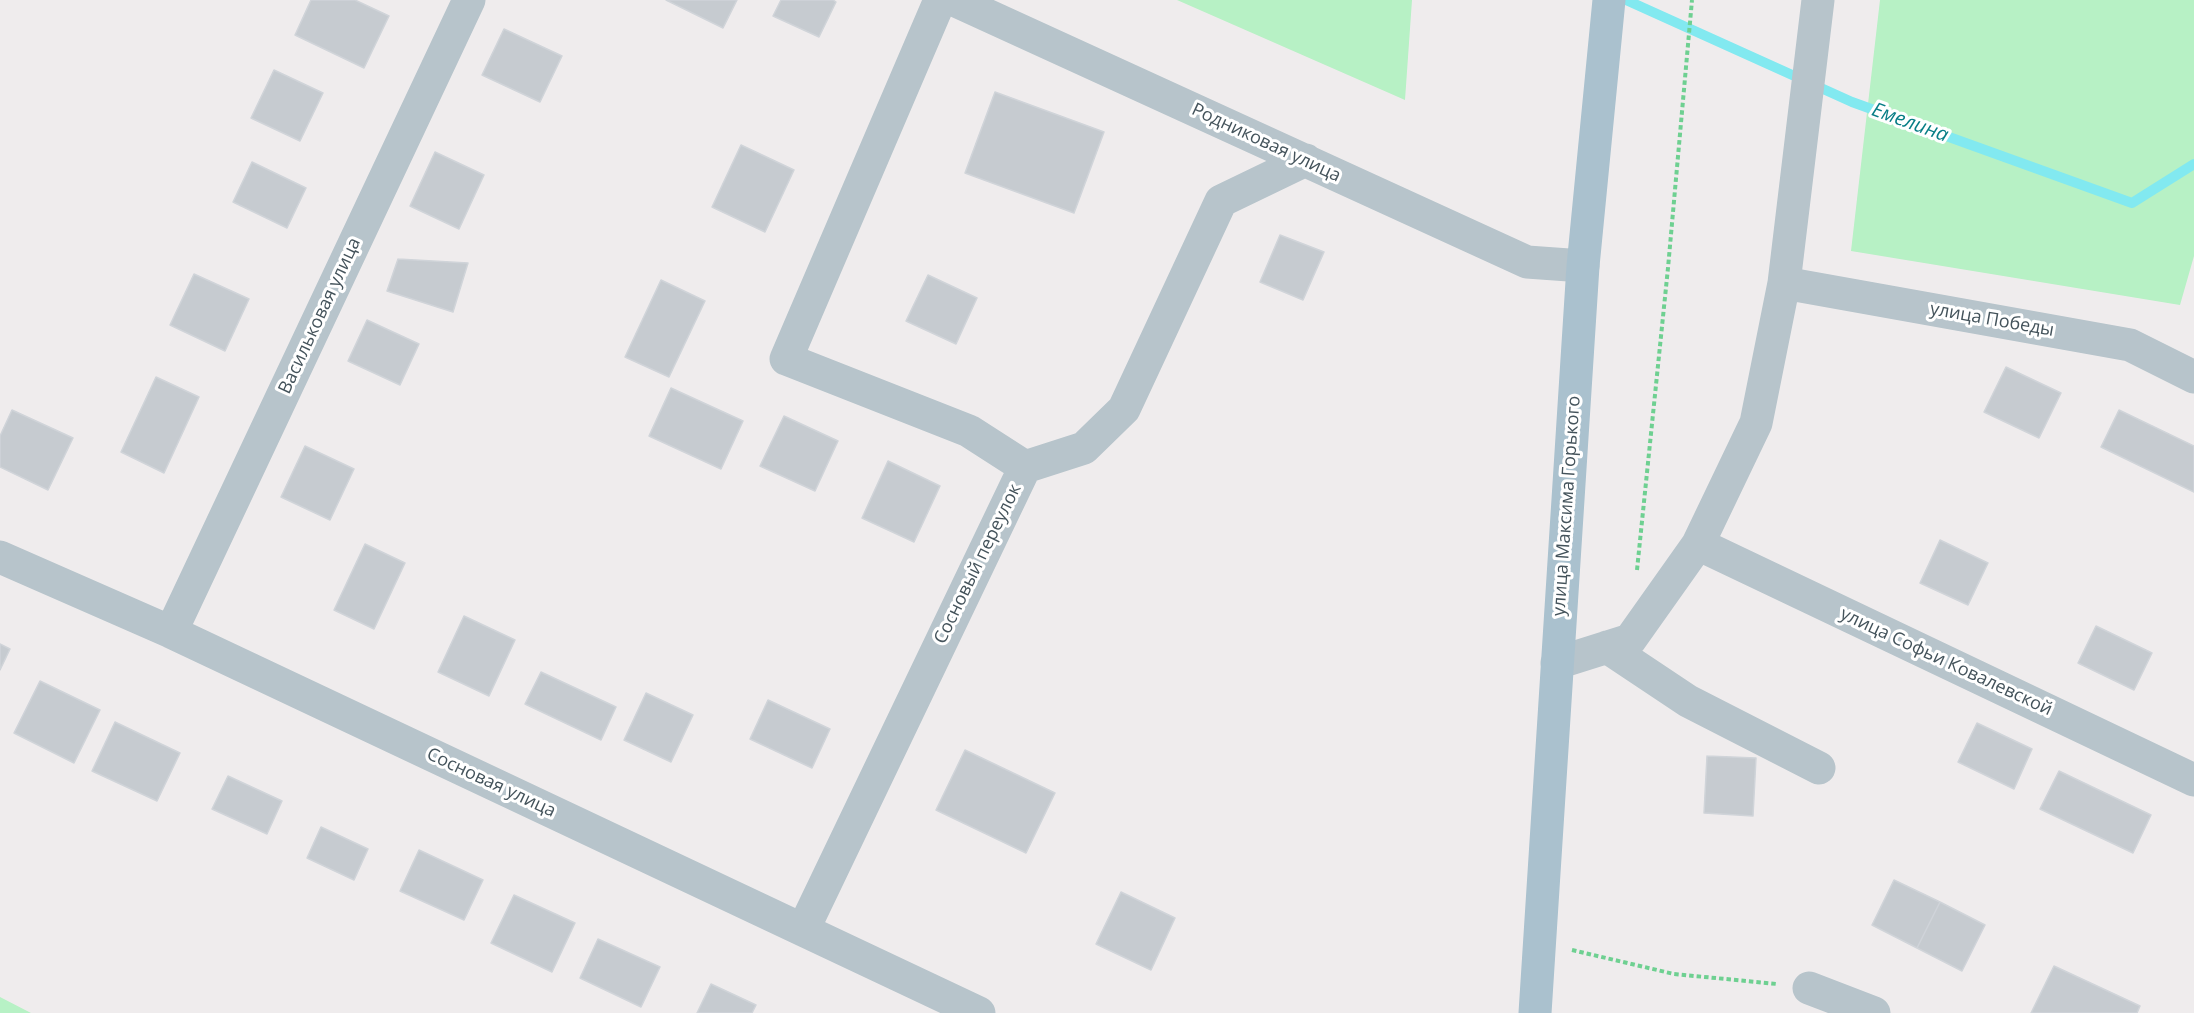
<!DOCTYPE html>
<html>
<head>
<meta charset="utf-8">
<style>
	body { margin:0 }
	canvas { display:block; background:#efeced }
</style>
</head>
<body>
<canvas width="2194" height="1013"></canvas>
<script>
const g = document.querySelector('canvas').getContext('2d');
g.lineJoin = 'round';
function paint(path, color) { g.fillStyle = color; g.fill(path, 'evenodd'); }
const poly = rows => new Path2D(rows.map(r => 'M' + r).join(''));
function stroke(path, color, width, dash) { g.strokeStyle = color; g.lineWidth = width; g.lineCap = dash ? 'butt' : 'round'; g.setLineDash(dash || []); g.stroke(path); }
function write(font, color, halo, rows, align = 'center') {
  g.font = font + ' "Open Sans",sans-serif'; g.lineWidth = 6; g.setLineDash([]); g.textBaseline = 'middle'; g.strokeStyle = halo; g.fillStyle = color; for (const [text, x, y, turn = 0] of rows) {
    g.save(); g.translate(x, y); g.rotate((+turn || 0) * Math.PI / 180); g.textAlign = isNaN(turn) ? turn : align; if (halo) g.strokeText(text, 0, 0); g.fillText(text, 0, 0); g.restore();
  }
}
paint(poly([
	[1177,0,1412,0,1405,100],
	[1880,0,2194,0,2194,256,2180,305,1851,251],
	[0,997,31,1013,0,1013]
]), '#b7f1c5');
stroke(poly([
	[1626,0,1852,102,2132,203,2194,164]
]), '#82e9f0', 10);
const building = poly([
	[311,0,355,0,389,16,364,68,295,35,311,0],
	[666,0,737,0,723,28,666,0],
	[781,0,833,0,836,2,819,37,773,16,781,0],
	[504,29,562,56,540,102,482,75,504,29],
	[274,70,323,93,300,141,251,118,274,70],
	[995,92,1104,132,1074,213,965,173,995,92],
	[741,145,794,170,765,232,712,207,741,145],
	[435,152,484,175,459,229,410,206,435,152],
	[252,162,306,188,287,228,233,202,252,162],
	[1280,235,1324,252,1303,300,1260,282,1280,235],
	[398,259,468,263,453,312,387,291,398,259],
	[194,274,249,299,225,351,170,325,194,274],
	[928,275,977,298,956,344,906,321,928,275],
	[661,280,705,301,669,377,625,357,661,280],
	[367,320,419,344,400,385,348,361,367,320],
	[2006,367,2061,393,2039,438,1984,412,2006,367],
	[156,377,199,397,164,473,121,452,156,377],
	[671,388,743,421,721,469,649,436,671,388],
	[12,410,73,438,48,490,0,467,0,436,12,410],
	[2119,410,2194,446,2194,492,2101,447,2119,410],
	[784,416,838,441,815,491,760,466,784,416],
	[305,446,354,469,330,520,281,497,305,446],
	[888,461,940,486,914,542,862,518,888,461],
	[1940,540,1988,563,1968,605,1920,583,1940,540],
	[365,544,405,563,374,629,334,610,365,544],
	[464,616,515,640,489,696,438,672,464,616],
	[2096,626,2152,653,2134,690,2078,663,2096,626],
	[0,644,10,649,0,670,0,644],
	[541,672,616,707,601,740,525,704,541,672],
	[40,681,100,710,74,763,14,733,40,681],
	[646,693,693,715,671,762,624,740,646,693],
	[768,700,830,729,812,768,750,739,768,700],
	[115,722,180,753,157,801,92,771,115,722],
	[1977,723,2032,749,2014,789,1958,762,1977,723],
	[965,750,1055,793,1026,853,936,810,965,750],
	[1707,756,1756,758,1753,816,1704,813,1707,756],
	[2059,771,2151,815,2133,853,2040,809,2059,771],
	[228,776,282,801,267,834,212,809,228,776],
	[321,827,368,849,354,880,307,858,321,827],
	[419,850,483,880,464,920,400,891,419,850],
	[1894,880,1940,902,1917,948,1872,925,1894,880],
	[1121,892,1175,918,1151,970,1096,944,1121,892],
	[514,895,575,923,552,972,491,943,514,895],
	[1940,902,1985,925,1962,971,1917,948,1940,902],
	[598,939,660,967,641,1007,580,978,598,939],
	[2054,966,2140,1006,2137,1013,2031,1013,2054,966],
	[711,984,756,1005,752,1013,697,1013,711,984]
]);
paint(building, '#c6cbd0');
stroke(building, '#d0d4d9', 1.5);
stroke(poly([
	[1637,570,1668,268,1692,0],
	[1572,950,1674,974,1777,984]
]), '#6ed091', 4, [4.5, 3]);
stroke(poly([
	[940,0,786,359,969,431,1025,467],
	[954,0,1527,262,1583,266],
	[1784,283,2130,345,2194,377],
	[1698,544,2194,780],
	[0,557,171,632,979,1013],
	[171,632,469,0],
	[1607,647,1688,701,1819,768],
	[1557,663,1630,640,1698,544,1756,423,1784,283,1818,0],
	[803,930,1025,467,1084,448,1124,409,1221,201,1306,160],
	[1809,988,1874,1013]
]), '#b7c4cb', 33);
stroke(poly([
	[1535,1013,1583,266,1609,0]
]), '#aac1ce', 33);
write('18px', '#44535b', '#fff', [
	["Родниковая улица",1266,143,25],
	["Васильковая улица",320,316,-65],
	["улица Победы",1992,320,10],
	["улица Максима Горького",1567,506,-86],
	["Сосновый переулок",978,564,-64],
	["улица Софьи Ковалевской",1946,662,25],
	["Сосновая улица",491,783,25]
]);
write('italic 20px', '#087e86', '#fff', [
	["Емелина",1910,123,20]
]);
</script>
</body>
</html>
